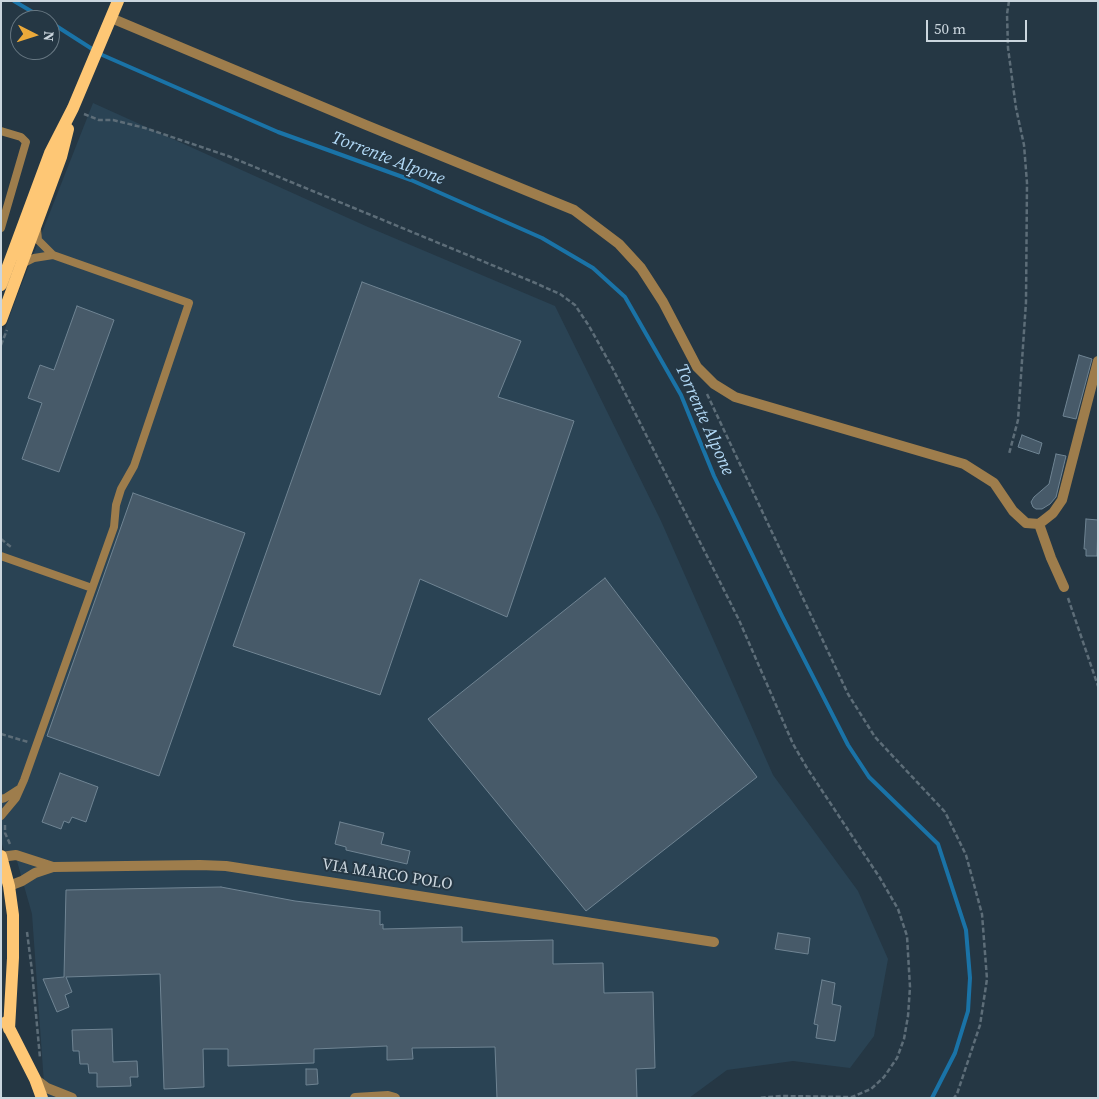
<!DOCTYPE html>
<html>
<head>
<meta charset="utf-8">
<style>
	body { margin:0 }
	#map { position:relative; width:1099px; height:1099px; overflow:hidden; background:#253744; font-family:"Source Serif 4",serif }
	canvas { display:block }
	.frame { position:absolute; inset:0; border:2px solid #cbd6de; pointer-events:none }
	.north { position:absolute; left:10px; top:10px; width:50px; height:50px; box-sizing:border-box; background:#253744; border:1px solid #677782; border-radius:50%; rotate:95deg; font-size:14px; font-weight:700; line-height:20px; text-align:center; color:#cbd6de }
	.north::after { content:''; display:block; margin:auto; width:18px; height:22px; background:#eba93a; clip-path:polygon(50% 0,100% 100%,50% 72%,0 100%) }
	.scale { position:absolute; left:926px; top:20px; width:101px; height:22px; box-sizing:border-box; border:2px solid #cbd6de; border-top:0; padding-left:6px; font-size:15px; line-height:18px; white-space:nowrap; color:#cbd6de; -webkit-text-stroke:4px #253744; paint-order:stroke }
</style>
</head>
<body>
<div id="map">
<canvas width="1099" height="1099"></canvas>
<div class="frame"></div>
<div class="north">N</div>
<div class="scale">50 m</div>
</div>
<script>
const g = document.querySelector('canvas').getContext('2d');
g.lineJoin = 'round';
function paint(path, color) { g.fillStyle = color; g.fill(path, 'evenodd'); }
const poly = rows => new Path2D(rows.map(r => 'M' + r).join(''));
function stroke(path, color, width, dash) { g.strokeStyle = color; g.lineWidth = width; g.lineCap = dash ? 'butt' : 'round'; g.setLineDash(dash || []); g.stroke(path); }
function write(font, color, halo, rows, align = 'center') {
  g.font = font + ' "Source Serif 4",serif'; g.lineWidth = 4; g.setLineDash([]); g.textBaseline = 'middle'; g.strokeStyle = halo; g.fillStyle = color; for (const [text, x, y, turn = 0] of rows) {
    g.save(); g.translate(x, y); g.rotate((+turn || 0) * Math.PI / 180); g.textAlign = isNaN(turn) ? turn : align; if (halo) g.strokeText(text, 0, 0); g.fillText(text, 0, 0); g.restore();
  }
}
paint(poly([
	[93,103,368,227,555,306,661,521,773,775,858,891,888,959,874,1036,850,1068,793,1061,727,1070,689,1098,45,1098,32,914,15,854,5,853,1,841,1,340,17,296]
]), '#2a4354');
stroke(poly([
	[14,1,46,20],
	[50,22,100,54,278,132,411,180,542,238,593,268,625,297,681,395,714,476,782,616,848,745,869,777,938,844,966,930,970,978,968,1011,955,1053,932,1098]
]), '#1a73a7', 4);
const building = poly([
	[362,282,521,341,498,397,574,421,507,617,420,579,380,695,233,646,362,282],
	[77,306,114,320,59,472,22,459,42,403,28,398,40,365,54,370,77,306],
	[1079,355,1092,359,1076,419,1063,416,1079,355],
	[1022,435,1042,443,1039,454,1018,447,1022,435],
	[1056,454,1066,456,1056,497,1050,504,1042,509,1036,509,1033,507,1031,502,1034,497,1049,484,1056,454],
	[133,493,245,533,159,776,47,736,133,493],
	[1086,519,1098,520,1097,556,1086,556,1086,549,1084,549,1086,519],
	[605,578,757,777,586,911,428,719,605,578],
	[60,773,98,787,86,822,72,817,69,823,64,821,61,829,42,822,60,773],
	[340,822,384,833,381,844,410,851,407,864,346,850,346,847,335,844,340,822],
	[221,887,295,901,380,911,380,925,383,924,383,929,462,927,462,942,553,940,553,964,603,963,604,993,653,992,655,1068,636,1069,637,1098,497,1098,495,1047,412,1048,413,1059,387,1060,387,1046,314,1049,314,1063,228,1066,228,1049,203,1049,204,1087,164,1089,160,974,66,977,72,992,65,995,69,1007,57,1012,43,979,64,977,66,890,221,887],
	[778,933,810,938,808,954,775,949,778,933],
	[822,980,835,983,832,1004,841,1006,835,1041,816,1038,818,1025,814,1024,822,980],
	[112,1029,113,1062,137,1061,138,1077,130,1077,131,1086,97,1087,97,1073,89,1073,88,1064,80,1064,79,1051,73,1051,72,1030,112,1029],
	[306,1069,317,1069,318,1084,306,1085,306,1069]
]);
paint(building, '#475a69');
stroke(building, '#6f8493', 1);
stroke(poly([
	[1009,1,1007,14,1008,48,1016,108,1024,145,1027,183,1026,302,1018,420,1009,454],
	[84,114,99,120,113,120,145,128,228,156,533,282,560,294,575,305,589,326,613,369,711,564,739,620,793,744,807,768,880,878,898,909,907,936,910,987,908,1016,904,1039,897,1058,884,1077,871,1089,852,1097,781,1096,758,1098],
	[1,345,7,330],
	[707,394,848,694,875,737,945,812,966,855,982,914,987,979,980,1025,957,1094,954,1098],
	[1,539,11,547],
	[1068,598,1098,686],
	[1,734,28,742],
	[5,825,5,833,10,844],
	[27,932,32,971,40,1058]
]), '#5d6d78', 2.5, [5, 2.5]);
stroke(poly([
	[1,131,21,137,26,142,1,228],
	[22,264,34,258,53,255],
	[1,556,92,588],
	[1,799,5,798,19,789],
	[1,816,16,798,24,780,114,527,116,505,121,489,134,466,189,303,53,255,38,240,37,229]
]), '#9e7d4c', 8);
stroke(poly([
	[111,18,366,125,574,210,619,244,641,268,663,302,697,367,714,384,735,397,964,464,994,483,1013,511,1026,523,1039,524,1053,513,1062,500,1098,361],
	[1039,524,1051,558,1064,587],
	[1,857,16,855,53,867],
	[9,886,22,881,35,873,53,867,200,865,226,866,714,942],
	[35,1079,47,1088,72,1098],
	[355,1098,388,1096,395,1098]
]), '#9e7d4c', 10);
stroke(poly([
	[1,285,50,153,73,108,118,1],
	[1,320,61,157,68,129],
	[1,856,9,886,13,915,13,958,9,1029],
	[6,1022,35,1079,42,1098]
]), '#fec775', 12);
write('16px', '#cbd6de', '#253744', [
	["VIA MARCO POLO",387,875,9]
]);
write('italic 18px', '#b2d9f6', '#253744', [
	["Torrente Alpone",388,159,21],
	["Torrente Alpone",704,420,66]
]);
</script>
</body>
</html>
